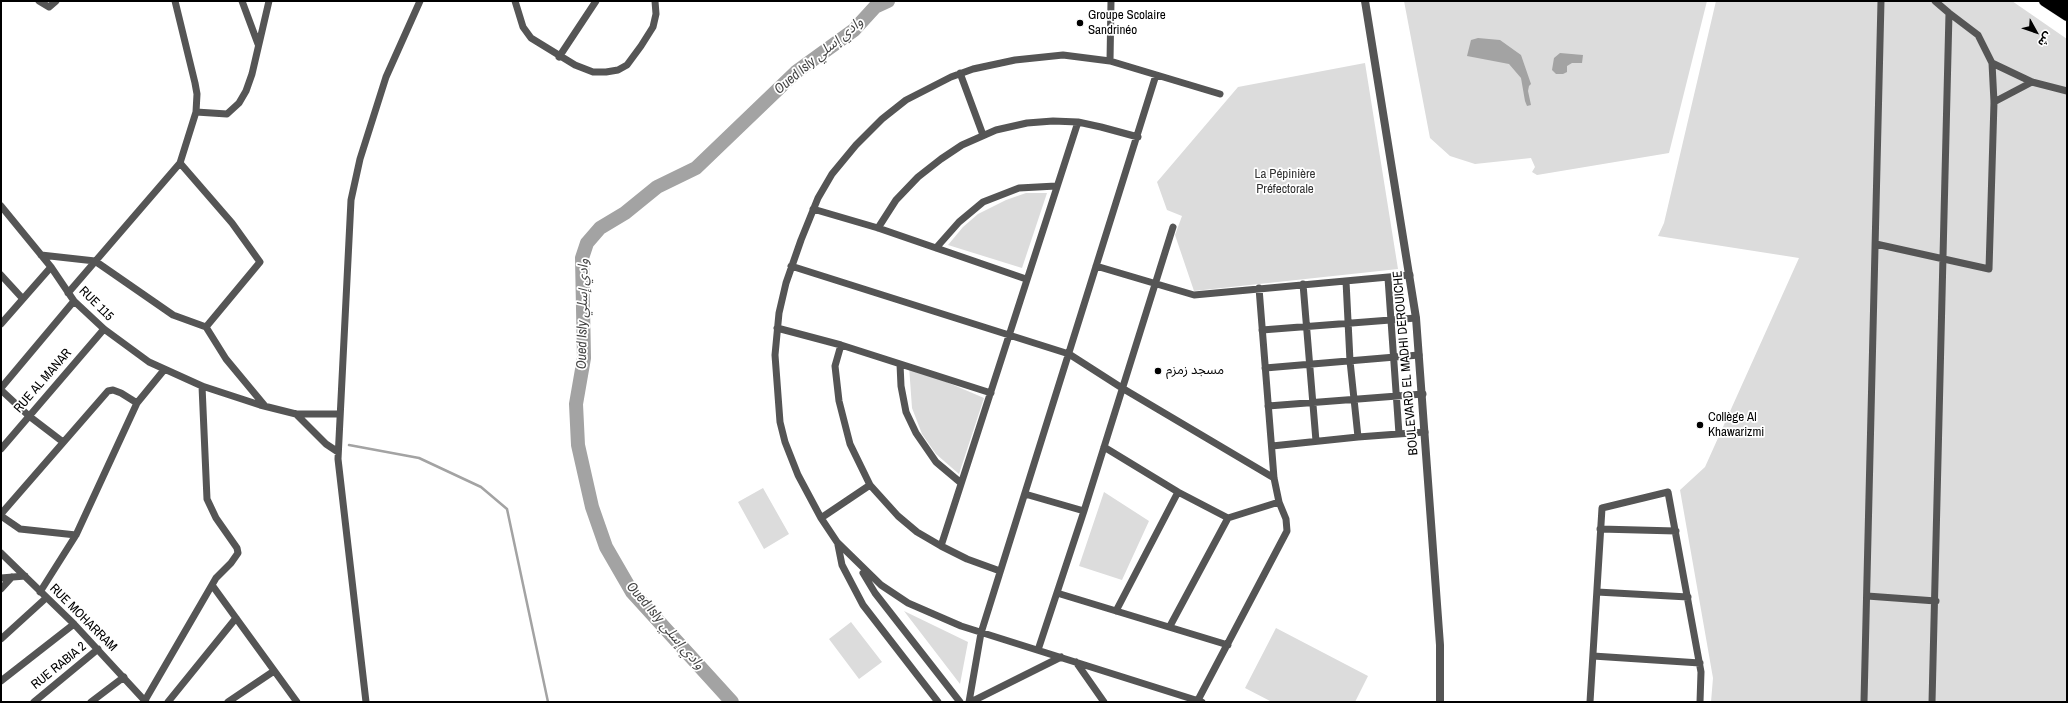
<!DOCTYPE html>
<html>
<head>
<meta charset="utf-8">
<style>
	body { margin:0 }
	#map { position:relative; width:2068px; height:703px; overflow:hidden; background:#fff; font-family:"Archivo Narrow","Noto Sans Arabic",sans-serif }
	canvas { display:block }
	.frame { position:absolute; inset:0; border:2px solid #000; pointer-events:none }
	.north { position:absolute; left:2016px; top:12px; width:40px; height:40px; -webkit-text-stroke:3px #fff; paint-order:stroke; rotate:130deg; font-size:11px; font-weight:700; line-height:16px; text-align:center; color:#000 }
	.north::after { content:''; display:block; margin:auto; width:14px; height:18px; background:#000; clip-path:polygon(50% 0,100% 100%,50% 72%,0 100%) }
</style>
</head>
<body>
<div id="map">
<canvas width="2068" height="703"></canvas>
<div class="frame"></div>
<div class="north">ش</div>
</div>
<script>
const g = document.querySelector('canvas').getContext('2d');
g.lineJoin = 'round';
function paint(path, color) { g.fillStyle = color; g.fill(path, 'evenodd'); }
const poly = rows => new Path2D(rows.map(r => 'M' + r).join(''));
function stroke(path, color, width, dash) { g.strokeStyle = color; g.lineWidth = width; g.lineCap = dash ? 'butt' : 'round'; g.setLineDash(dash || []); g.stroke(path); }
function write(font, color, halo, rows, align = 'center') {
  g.font = font + ' "Archivo Narrow","Noto Sans Arabic",sans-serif'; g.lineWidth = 3.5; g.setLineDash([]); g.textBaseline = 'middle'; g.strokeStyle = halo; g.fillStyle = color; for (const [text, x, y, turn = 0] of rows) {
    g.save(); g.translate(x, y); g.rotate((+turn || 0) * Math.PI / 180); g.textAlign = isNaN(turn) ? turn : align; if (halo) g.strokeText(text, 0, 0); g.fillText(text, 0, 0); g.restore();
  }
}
paint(poly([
	[1404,1,1707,1,1669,153,1537,175,1532,172,1535,167,1531,158,1475,164,1450,156,1430,138],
	[1716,1,2012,1,2067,39,2067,702,1711,702,1713,678,1680,490,1705,467,1799,258,1658,236,1664,223],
	[1365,63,1398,269,1194,291,1175,235,1182,216,1167,210,1157,182,1238,87],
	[1026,193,1047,193,1022,268,948,245,963,227,978,214,1006,200],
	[909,366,984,398,959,474,936,454,922,434,912,408],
	[763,488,789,534,764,549,738,502],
	[1104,492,1149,521,1122,580,1079,566],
	[904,611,968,642,960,684],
	[851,622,882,662,859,679,829,639],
	[1276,628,1368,676,1355,702,1272,702,1245,688]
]), '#dcdcdc');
paint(poly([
	[1478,38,1500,40,1521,55,1531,84,1529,86,1528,91,1531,105,1527,106,1525,101,1521,78,1509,64,1467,56,1471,40],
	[1560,53,1583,55,1582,63,1572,63,1567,66,1567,72,1563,74,1556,74,1552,70,1554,58]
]), '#a3a3a3');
stroke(poly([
	[349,445,419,458,481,487,507,509,548,702]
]), '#a3a3a3', 2.5);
stroke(poly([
	[732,702,632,592,606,547,592,507,578,445,576,404,584,358,582,258,587,243,600,228,625,213,657,187,696,168,796,72,854,30,875,7,888,1]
]), '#a3a3a3', 14);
const primary = poly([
	[2044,1,2067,16],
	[2057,1,2067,8]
]);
stroke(primary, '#dbdbdb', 11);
stroke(poly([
	[39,1,49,7,56,1],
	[175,1,195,83,197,94,196,112],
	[242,1,258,44],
	[515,1,523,27,531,38,575,65,593,72,606,72,618,70,627,65,641,46,653,27,656,14,655,1],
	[559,57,596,1],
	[1110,61,1111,1],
	[1992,63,2032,82,2067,91],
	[960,73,983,135],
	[1994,102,2032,82],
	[180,163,232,223,260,262,206,327],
	[1,206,51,267,74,301,104,329,149,362,202,386,260,405,296,414,339,414],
	[813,209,878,228,1026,279],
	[878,228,896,200,918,177,941,159,962,145,996,130,1027,123,1053,121,1078,122,1101,127,1138,137],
	[1876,244,1989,269,1994,102,1992,63,1978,35,1949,13],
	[936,248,959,222,983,202,1019,188,1056,186],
	[41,255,95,261,173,315,206,327,226,359,265,406],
	[791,266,1069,354,1122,388,1274,478],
	[1096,266,1194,295,1410,275],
	[1,275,23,299],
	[1388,278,1399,434],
	[1346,281,1350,361,1358,437],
	[1303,284,1316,441],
	[68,293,180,163,196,112,227,114,239,103,246,91,252,74,269,1],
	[1,324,51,267],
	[777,328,841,345,991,393],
	[1262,330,1416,318],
	[841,345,835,366,839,401,850,444,870,485,898,516,917,532,941,546,967,559,1000,571],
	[900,364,901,386,906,412,916,433,936,462,961,483],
	[1265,368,1419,355],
	[1,388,74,301],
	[1,390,29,416,63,442],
	[1268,406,1423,394],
	[296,414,326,444,338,452],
	[1272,446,1358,437,1425,432],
	[1104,447,1178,492,1228,518,1279,502],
	[1,449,104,329],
	[1025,494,1084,511],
	[1,514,108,391,113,390,121,393,137,403],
	[1,516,20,529,76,535],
	[821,518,870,485],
	[1600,529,1676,531],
	[838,545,842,565,863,605,938,702],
	[941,546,1078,122],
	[1,553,74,624,146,702],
	[863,573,875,593,960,702],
	[1,578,25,576],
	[212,585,297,702],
	[1,589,12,577],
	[40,592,76,535,137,403,164,370],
	[1597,592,1688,597],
	[1057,593,1228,645],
	[1867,596,1936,601],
	[1116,611,1178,492],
	[1170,626,1228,518],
	[1,639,46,598],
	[1038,650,1084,511,1173,227],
	[1593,656,1700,663],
	[1076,662,1104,702],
	[1,681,74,624],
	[1198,700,1287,531,1286,519,1279,502,1274,478,1259,288],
	[34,702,98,649],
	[91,702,124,677],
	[144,702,216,578,231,563,238,553,237,548,216,518,207,499,202,386],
	[168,702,236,618],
	[228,702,274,671],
	[366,702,338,459,351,200,360,159,386,77,420,1],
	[969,702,981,633,1156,75],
	[971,702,1061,657],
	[1202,702,961,626,908,603,881,585,837,542,821,518,798,475,785,442,780,422,775,355,779,313,786,283,801,240,818,198,832,174,856,145,882,119,906,100,951,77,973,69,1015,60,1063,55,1110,61,1220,94],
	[1590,702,1602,508,1668,492,1701,672,1700,702],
	[1864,702,1881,1],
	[1932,702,1949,13,1935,1]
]), '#555', 7);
stroke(poly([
	[1365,1,1416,318,1440,645,1440,702]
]), '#555', 8);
stroke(primary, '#000', 10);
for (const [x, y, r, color] of [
	[1080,23,4,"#000"],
	[1158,371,4,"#000"],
	[1700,425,4,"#000"]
]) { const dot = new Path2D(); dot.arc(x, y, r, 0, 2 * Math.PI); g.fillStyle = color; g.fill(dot); stroke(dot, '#fff', 1.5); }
write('13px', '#000', '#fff', [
	["Groupe Scolaire",1088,16],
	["Sandrinéo",1088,31],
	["مسجد زمزم",1166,371],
	["Collège Al",1708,418],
	["Khawarizmi",1708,433]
], 'left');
write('13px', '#333', '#fff', [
	["La Pépinière",1285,175],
	["Préfectorale",1285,190]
]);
write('13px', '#000', '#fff', [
	["RUE 115",96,304,45],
	["BOULEVARD EL MADHI DEROUICHE",1406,363,-95],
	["RUE AL MANAR",43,381,-49],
	["RUE MOHARRAM",83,618,45],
	["RUE RABIA 2",59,666,-39]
]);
write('italic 14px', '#444', '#fff', [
	["Oued Isly وادي إسلي",819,56,-40],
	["Oued Isly وادي إسلي",583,314,-89],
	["Oued Isly وادي إسلي",665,626,49]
]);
</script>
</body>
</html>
